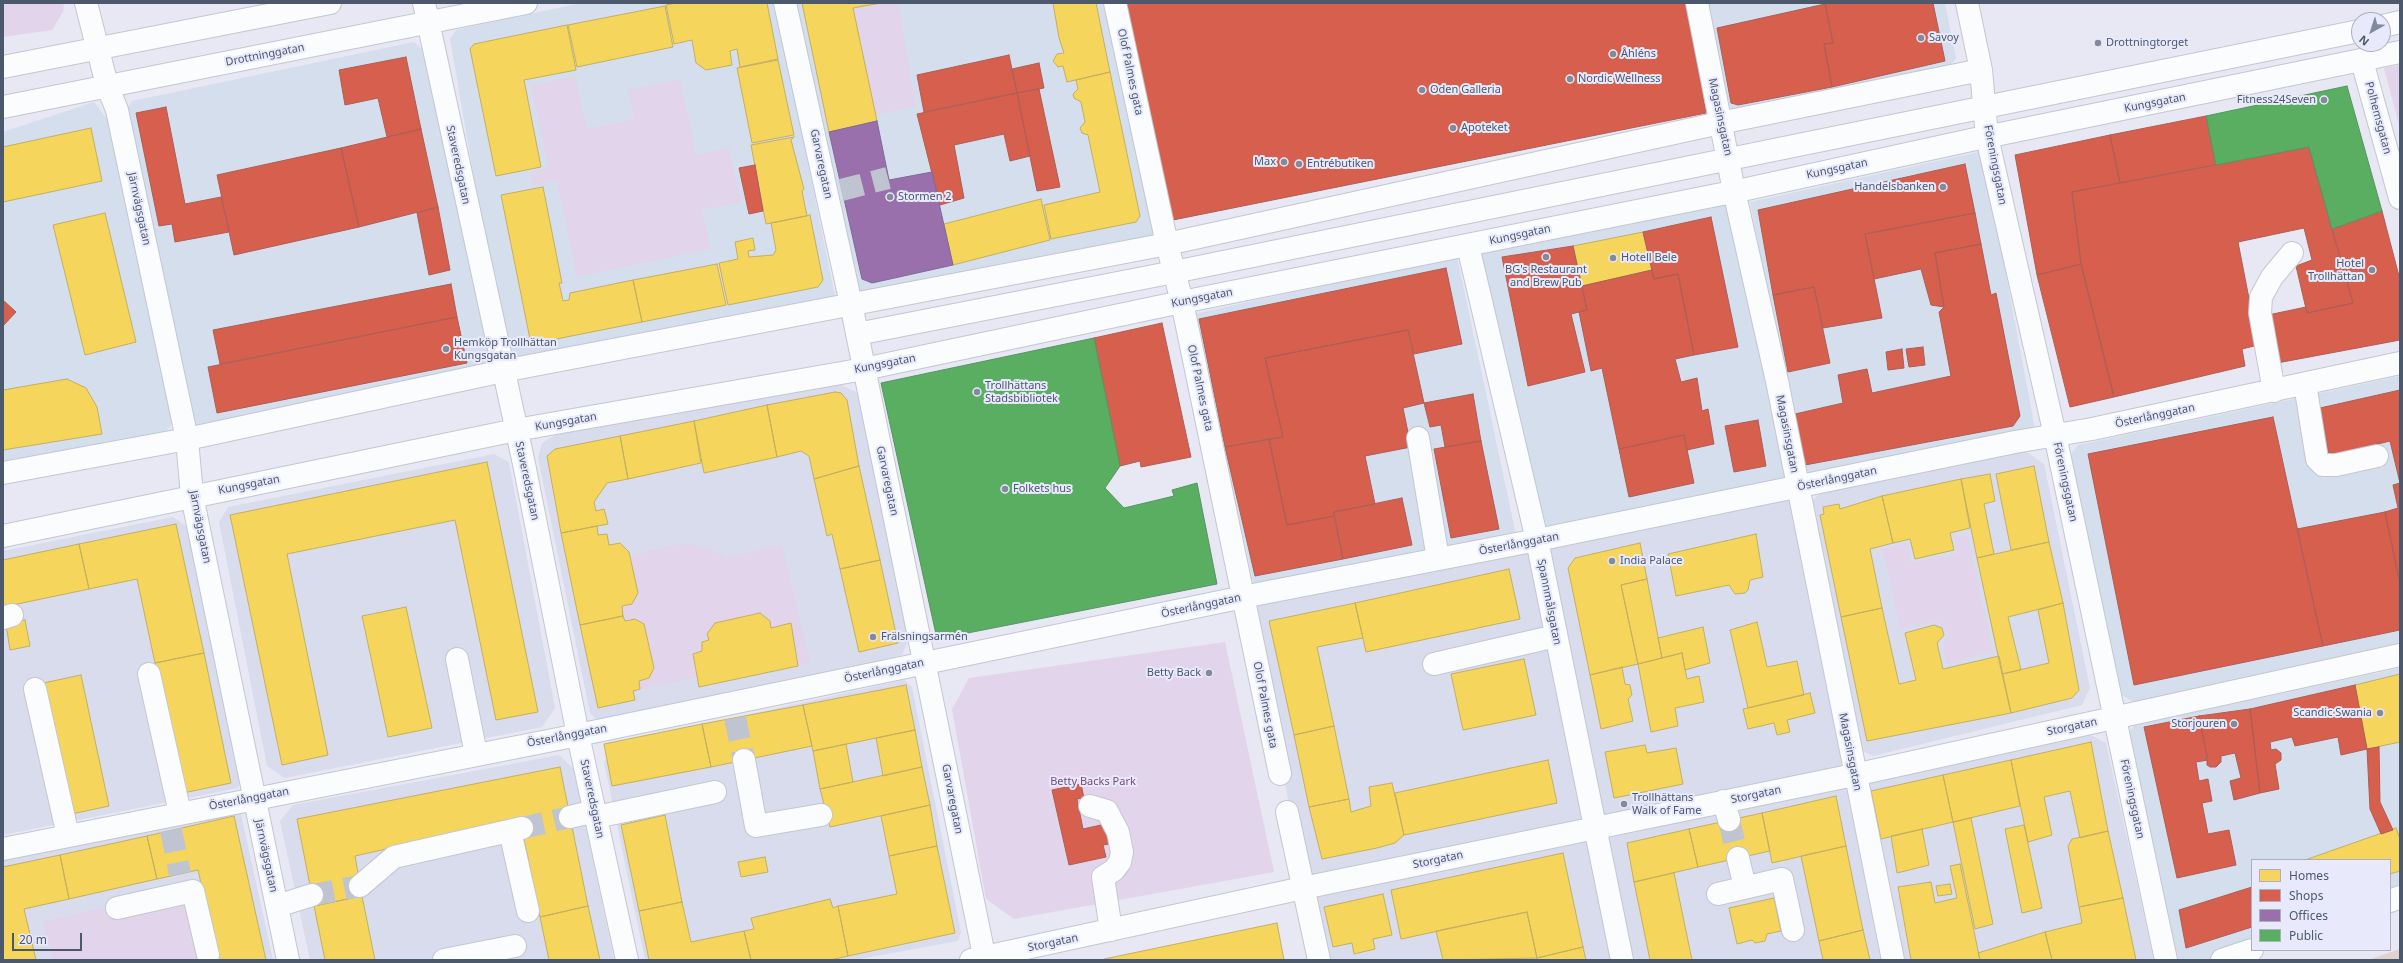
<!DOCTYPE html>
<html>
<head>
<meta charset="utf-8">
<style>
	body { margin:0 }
	#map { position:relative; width:2403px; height:963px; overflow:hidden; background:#e7e8f3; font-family:"Noto Sans",sans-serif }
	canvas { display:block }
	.frame { position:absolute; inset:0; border:4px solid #4c596c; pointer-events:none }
	.legend { position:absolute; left:2251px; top:859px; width:140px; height:92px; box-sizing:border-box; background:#e8eafc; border:1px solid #aab0c2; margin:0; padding:5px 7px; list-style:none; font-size:12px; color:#4c596c }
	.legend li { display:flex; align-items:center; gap:8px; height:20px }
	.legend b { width:20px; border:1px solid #aab0c2 }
	.north { position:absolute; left:2351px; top:12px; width:40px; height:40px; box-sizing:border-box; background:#e8eafc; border:1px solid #aab0c2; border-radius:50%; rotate:219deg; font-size:11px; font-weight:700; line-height:16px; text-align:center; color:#4c596c }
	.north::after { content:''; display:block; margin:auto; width:14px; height:18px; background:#828b9b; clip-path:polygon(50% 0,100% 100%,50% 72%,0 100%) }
	.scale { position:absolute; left:12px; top:933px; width:70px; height:18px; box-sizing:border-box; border:2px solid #4c596c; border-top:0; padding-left:5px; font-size:12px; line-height:14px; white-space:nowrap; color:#4c596c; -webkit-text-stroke:3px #e8eafc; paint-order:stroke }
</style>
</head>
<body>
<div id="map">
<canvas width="2403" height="963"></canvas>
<div class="frame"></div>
<ul class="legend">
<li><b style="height:11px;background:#f6d55c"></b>Homes</li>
<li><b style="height:11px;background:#d6604d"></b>Shops</li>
<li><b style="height:11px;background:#9970ab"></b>Offices</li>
<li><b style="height:11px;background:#5aae61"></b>Public</li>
</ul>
<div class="north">N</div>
<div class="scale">20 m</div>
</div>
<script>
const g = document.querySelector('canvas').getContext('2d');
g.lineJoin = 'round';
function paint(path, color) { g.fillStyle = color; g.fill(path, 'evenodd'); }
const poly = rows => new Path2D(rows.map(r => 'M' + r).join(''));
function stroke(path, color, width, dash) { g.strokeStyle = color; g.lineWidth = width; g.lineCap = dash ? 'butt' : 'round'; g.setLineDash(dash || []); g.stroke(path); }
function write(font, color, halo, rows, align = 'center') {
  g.font = font + ' "Noto Sans",sans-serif'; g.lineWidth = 4; g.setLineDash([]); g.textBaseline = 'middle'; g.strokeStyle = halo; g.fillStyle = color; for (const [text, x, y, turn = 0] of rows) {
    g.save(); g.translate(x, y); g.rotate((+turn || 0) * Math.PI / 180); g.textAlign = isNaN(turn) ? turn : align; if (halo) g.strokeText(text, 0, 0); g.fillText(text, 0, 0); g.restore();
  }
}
paint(poly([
	[835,382,860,394,910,636,902,655,732,699,597,720,590,713,538,458,542,443,555,435],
	[2025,451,2044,464,2090,688,2082,705,1873,756,1857,748,1806,508,1821,492],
	[494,454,509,462,555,708,542,727,285,778,267,766,219,522,228,507],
	[1793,494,1845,767,1599,819,1544,546],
	[173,517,189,528,241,777,238,788,3,835,3,551],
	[1532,545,1590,824,1305,879,1247,602],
	[904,680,912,687,961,932,958,941,854,960,645,960,604,762,616,744],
	[2080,729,2106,743,2153,956,2151,960,1898,960,1862,794,1872,778],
	[559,755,574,769,614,960,310,960,280,821,293,805],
	[1848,785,1882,960,1633,960,1607,838],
	[240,810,273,960,3,960,3,861],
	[1590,833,1617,960,1320,960,1305,889]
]), '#d8dced');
paint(poly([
	[581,3,775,3,836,301,515,365,505,357,450,39,456,30],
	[792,3,1104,3,1154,237,857,294],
	[1707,3,1945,3,1956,58,1947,70,1735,111,1726,104],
	[414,42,423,50,495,369,195,431,124,115,132,101],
	[94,102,110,123,173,422,164,435,3,466,3,132],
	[1983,151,2035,429,1804,479,1750,202],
	[1726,201,1787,481,1546,529,1481,254],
	[1457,256,1516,535,1254,585,1194,314],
	[2400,376,2400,644,2133,702,2122,695,2073,480,2071,454,2078,445],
	[2400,668,2400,884,2390,889,2390,860,2252,860,2252,944,2206,960,2178,960,2171,956,2126,735,2135,725]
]), '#d5deed');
paint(poly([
	[3,3,64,3,63,12,52,30,3,37],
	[881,3,898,3,916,106,875,115,853,8],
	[2400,65,2400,128,2384,68],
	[575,76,587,129,634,119,628,90,680,79,696,155,729,148,741,202,702,210,710,249,577,277,557,181,533,186,530,172,548,167,531,85],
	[1967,535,1993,651,1946,664,1943,644,1949,633,1939,622,1900,627,1883,549,1907,544,1911,563,1958,553,1955,537],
	[695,544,730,558,782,544,810,663,798,666,791,624,771,628,770,620,760,613,715,623,708,634,709,640,702,642,702,651,693,654,697,677,640,689,639,681,654,668,644,625,635,619,625,621,623,616,622,606,632,604,637,593,630,557,670,545],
	[1225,642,1274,872,1014,919,986,899,952,709,969,678],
	[198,885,215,960,53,960,44,922]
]), '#e2d4ea');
paint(poly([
	[2400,949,2400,960,2368,960]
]), '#e1d2cb');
const homes = poly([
	[676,3,767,3,778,59,740,67,737,49,730,51,732,65,706,70,696,63,692,40,674,44,666,5,676,3],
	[802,3,881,3,853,8,877,121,829,132,802,3],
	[1053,3,1096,3,1110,72,1067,82,1063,66,1058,67,1053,61,1057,54,1064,53,1059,38,1053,3],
	[665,6,673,47,577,67,568,25,665,6],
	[567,25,576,70,524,80,541,167,496,176,470,49,474,44,567,25],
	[778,60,794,135,752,143,737,68,778,60],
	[1110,72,1140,216,1136,222,1051,239,1044,205,1100,192,1088,135,1082,133,1080,128,1085,122,1081,102,1074,98,1073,94,1078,89,1076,80,1110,72],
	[91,128,102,181,3,202,3,147,91,128],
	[794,137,791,140,804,189,802,191,807,216,766,224,751,145,794,137],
	[543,187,562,283,559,283,563,301,569,300,570,293,633,280,642,322,531,344,501,195,543,187],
	[1041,199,1050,240,953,265,944,224,1041,199],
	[105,213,136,342,85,355,53,225,105,213],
	[810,215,823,280,818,287,728,305,719,263,738,259,735,242,753,238,755,250,748,251,749,257,773,255,776,250,771,223,810,215],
	[1643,232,1652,270,1582,286,1573,246,1643,232],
	[717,264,726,305,642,322,633,280,717,264],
	[67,379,86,388,97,407,102,434,3,450,3,390,67,379],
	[835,392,841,393,847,400,859,466,814,479,809,456,801,451,777,457,767,405,835,392],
	[767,405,777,457,704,473,694,421,767,405],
	[694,421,701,463,628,479,620,436,694,421],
	[620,436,628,479,607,483,594,502,596,511,604,509,608,524,561,533,547,456,555,449,620,436],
	[487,462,538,712,496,720,455,520,287,554,328,755,282,765,230,515,487,462],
	[859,466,880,560,840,569,832,534,827,536,814,479,859,466],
	[2034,466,2049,542,2011,550,1996,474,2034,466],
	[1990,474,1995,501,1984,504,1994,554,1977,558,1961,479,1990,474],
	[1961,479,1970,528,1950,533,1954,550,1915,559,1910,539,1893,543,1882,496,1961,479],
	[1882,496,1893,543,1870,549,1882,608,1841,617,1820,515,1824,514,1823,507,1839,504,1840,509,1882,496],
	[176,524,204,653,155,663,137,579,89,589,79,544,176,524],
	[597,526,598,535,607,534,609,545,620,543,629,552,638,593,632,604,622,606,623,616,580,625,561,533,597,526],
	[1756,534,1763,577,1750,580,1748,590,1745,593,1735,594,1729,585,1676,596,1668,554,1756,534],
	[2049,542,2063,603,2008,617,2021,670,2002,674,1977,558,2049,542],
	[1640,543,1647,579,1621,585,1638,664,1590,675,1568,568,1575,558,1640,543],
	[79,544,89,589,3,607,3,560,79,544],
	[880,560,898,643,859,652,840,569,880,560],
	[1509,569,1520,619,1366,652,1355,603,1509,569],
	[1647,579,1662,658,1638,664,1621,585,1647,579],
	[1355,603,1363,638,1317,647,1334,726,1294,735,1269,621,1355,603],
	[2063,603,2079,690,2072,698,2011,713,2002,674,2049,663,2038,610,2063,603],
	[406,607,432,728,388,737,362,616,406,607],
	[1882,608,1899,684,1916,680,1905,633,1934,625,1942,628,1944,635,1937,643,1943,669,1999,656,2011,713,1867,741,1841,617,1882,608],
	[760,613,770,621,771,628,791,623,798,666,699,687,693,654,702,651,702,642,709,640,707,634,715,623,760,613],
	[623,616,625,621,635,619,644,624,654,668,649,678,639,681,640,689,633,691,635,700,598,708,580,625,623,616],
	[25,620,30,646,10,650,6,624,25,620],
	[1757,622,1767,667,1797,661,1804,695,1748,708,1730,630,1757,622],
	[1703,627,1710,663,1685,670,1682,653,1662,658,1658,638,1703,627],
	[204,653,231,783,183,793,155,663,204,653],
	[1682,653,1687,679,1699,676,1704,702,1675,708,1678,726,1651,732,1638,664,1682,653],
	[1524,659,1536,715,1463,730,1451,674,1524,659],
	[1622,667,1625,684,1630,685,1632,695,1628,699,1633,721,1601,729,1590,675,1622,667],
	[2400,674,2400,742,2367,749,2355,685,2400,674],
	[81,675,109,806,67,815,39,684,81,675],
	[906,685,915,730,813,751,803,705,906,685],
	[1810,693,1815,713,1787,720,1790,732,1777,735,1774,723,1748,729,1743,709,1810,693],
	[803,705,812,746,711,767,702,724,803,705],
	[702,724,711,767,612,786,604,744,702,724],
	[1334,726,1349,799,1309,807,1294,735,1334,726],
	[915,730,922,767,883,776,876,738,915,730],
	[2091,742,2108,831,2080,838,2070,791,2044,797,2052,835,2028,842,2011,760,2091,742],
	[846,744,853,782,820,789,813,751,846,744],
	[1645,745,1647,753,1676,748,1683,784,1614,798,1605,752,1645,745],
	[1548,760,1557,803,1404,835,1395,793,1548,760],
	[2011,760,2020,806,1953,822,1943,775,2011,760],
	[560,767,588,906,540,917,520,819,355,856,362,896,314,906,297,819,560,767],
	[922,767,930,805,830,827,820,789,922,767],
	[1943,775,1953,822,1881,839,1871,791,1943,775],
	[1392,783,1404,835,1395,843,1377,848,1322,859,1309,807,1349,799,1351,812,1371,806,1369,787,1392,783],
	[1836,796,1846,846,1772,863,1762,813,1836,796],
	[930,805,937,846,889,856,881,816,930,805],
	[1762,813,1770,851,1698,867,1689,829,1762,813],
	[665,815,682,902,639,911,621,825,665,815],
	[234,816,266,960,218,960,198,870,157,879,147,836,234,816],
	[1971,818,1993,924,1975,929,1953,822,1971,818],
	[2024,825,2042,908,2022,913,2005,829,2024,825],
	[2396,828,2400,839,2400,871,2390,874,2390,860,2305,860,2396,828],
	[1689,829,1698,867,1634,882,1627,843,1689,829],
	[1922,829,1929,865,1897,873,1891,836,1922,829],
	[2108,831,2123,898,2079,907,2068,846,2072,839,2108,831],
	[147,836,157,879,69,899,60,855,147,836],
	[937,846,955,933,848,956,838,906,897,894,889,856,937,846],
	[1846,846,1863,930,1819,941,1801,856,1846,846],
	[1563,853,1583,947,1537,958,1527,912,1401,939,1391,890,1563,853],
	[60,855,69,899,24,909,36,960,3,960,3,867,60,855],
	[765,857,768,872,741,877,738,862,765,857],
	[1960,864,1980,960,1911,960,1898,887,1931,882,1935,903,1957,898,1950,866,1960,864],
	[1674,873,1692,960,1650,960,1634,882,1674,873],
	[1950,884,1952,894,1938,896,1936,886,1950,884],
	[1383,894,1392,935,1373,939,1375,949,1354,954,1352,943,1333,947,1324,907,1383,894],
	[362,896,375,960,325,960,314,906,362,896],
	[1774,898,1781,931,1767,934,1765,941,1755,943,1752,940,1737,944,1729,908,1774,898],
	[2123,898,2136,960,2052,960,2045,932,2082,923,2079,907,2123,898],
	[830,899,833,908,838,906,848,956,830,960,751,960,744,931,754,929,751,918,830,899],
	[682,902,691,942,744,931,751,960,649,960,639,911,682,902],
	[588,906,600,960,549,960,540,917,588,906],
	[1527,912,1537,958,1443,960,1436,931,1527,912],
	[1277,923,1284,960,1104,960,1104,959,1277,923],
	[1863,930,1870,960,1823,960,1819,941,1863,930],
	[2045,932,2052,960,1980,960,1978,953,2045,932],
	[1583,947,1586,960,1537,960,1537,958,1583,947]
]);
paint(homes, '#f6d55c');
stroke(homes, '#c3b061', 1);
const shops = poly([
	[1126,3,1686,3,1706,113,1168,221,1126,3],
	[1825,3,1933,3,1945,61,1832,87,1824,44,1833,43,1825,3],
	[1825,4,1833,43,1824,44,1832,87,1738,105,1731,103,1717,28,1825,4],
	[1009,55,1017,93,924,112,917,75,1009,55],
	[406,57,421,129,387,137,378,98,345,105,339,70,406,57],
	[1039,63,1044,88,1017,93,1012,69,1039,63],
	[1039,89,1060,187,1037,191,1017,93,1039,89],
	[1017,93,1030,156,1010,161,1004,134,954,145,964,198,940,205,917,114,1017,93],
	[166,107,185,204,221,197,229,232,175,242,172,224,159,226,136,113,166,107],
	[2206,116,2216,165,2120,183,2110,135,2206,116],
	[421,129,438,207,359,227,341,148,421,129],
	[2110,135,2120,183,2072,192,2081,264,2037,275,2015,155,2110,135],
	[2309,147,2353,303,2307,313,2296,266,2312,260,2304,228,2238,242,2258,345,2242,349,2245,366,2114,397,2081,264,2072,192,2309,147],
	[341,148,359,227,234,255,217,175,341,148],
	[1965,164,1975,213,1865,234,1882,318,1823,328,1814,287,1773,295,1758,210,1965,164],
	[755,165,763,211,749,214,739,168,755,165],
	[438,207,450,270,429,275,417,213,438,207],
	[2382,211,2400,280,2400,340,2277,363,2268,315,2306,307,2307,313,2353,303,2332,229,2382,211],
	[1975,213,1981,244,1935,253,1944,307,1931,305,1921,269,1874,279,1865,234,1975,213],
	[1711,217,1738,347,1694,355,1678,274,1654,279,1643,232,1711,217],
	[1981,244,1991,295,1996,293,2020,416,2013,426,1805,465,1795,414,1843,403,1838,375,1867,369,1872,393,1951,376,1939,312,1944,307,1935,253,1981,244],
	[1573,246,1587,310,1571,314,1585,372,1528,386,1502,257,1573,246],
	[2081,264,2114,397,2070,407,2037,275,2081,264],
	[1446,268,1462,344,1414,354,1408,330,1265,358,1283,437,1225,447,1199,319,1446,268],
	[1652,270,1654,279,1678,274,1694,355,1675,359,1681,382,1697,378,1702,411,1708,409,1714,444,1687,450,1684,435,1619,449,1602,368,1591,371,1579,312,1587,310,1582,286,1652,270],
	[451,284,457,317,220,364,213,330,451,284],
	[1814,287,1830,363,1788,372,1773,295,1814,287],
	[3,300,16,312,3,326,3,300],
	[457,317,467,363,217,413,208,367,457,317],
	[1162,323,1191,457,1141,467,1140,461,1120,466,1094,338,1162,323],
	[1408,330,1424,403,1403,408,1411,447,1365,456,1375,504,1334,512,1334,516,1287,525,1269,439,1283,437,1265,358,1408,330],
	[1923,347,1925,365,1909,367,1906,349,1923,347],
	[1902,349,1904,368,1888,370,1886,352,1902,349],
	[2400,390,2400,483,2390,441,2329,456,2320,408,2400,390],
	[1473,394,1481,441,1445,447,1441,425,1430,427,1424,403,1473,394],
	[2273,417,2323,646,2134,685,2088,454,2273,417],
	[1758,420,1766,466,1734,472,1725,426,1758,420],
	[1684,435,1694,483,1629,497,1619,449,1684,435],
	[1269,439,1287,525,1334,516,1343,559,1255,576,1225,447,1269,439],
	[1481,441,1499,529,1451,538,1434,449,1481,441],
	[2400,483,2400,584,2385,512,2398,508,2393,485,2400,483],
	[1402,498,1412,545,1343,559,1334,512,1402,498],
	[2385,512,2400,584,2400,630,2323,646,2297,529,2385,512],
	[2355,685,2367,749,2341,755,2338,737,2295,746,2292,737,2270,742,2271,750,2276,749,2281,753,2281,760,2275,764,2279,789,2260,793,2250,709,2355,685],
	[2250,709,2260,793,2234,800,2230,781,2241,778,2235,753,2221,756,2221,762,2216,767,2210,767,2207,765,2207,757,2199,716,2250,709],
	[2199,716,2208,760,2196,762,2199,781,2208,779,2212,801,2202,803,2208,834,2229,830,2236,865,2177,878,2144,727,2199,716],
	[2379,747,2380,802,2393,830,2381,834,2370,809,2367,749,2379,747],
	[1081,784,1084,798,1077,799,1083,829,1110,823,1114,843,1103,845,1106,857,1069,865,1052,790,1081,784],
	[2252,887,2252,927,2186,948,2179,910,2252,887]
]);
paint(shops, '#d6604d');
stroke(shops, '#ad5e56', 1);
const offices = poly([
	[877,121,889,180,932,172,953,265,872,283,862,279,829,132,877,121]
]);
paint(offices, '#9970ab');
stroke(offices, '#826998', 1);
const public = poly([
	[2347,86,2382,211,2332,229,2309,147,2216,165,2206,116,2347,86],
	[1094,338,1120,466,1105,488,1124,508,1174,496,1172,490,1197,483,1217,584,937,639,881,383,1094,338]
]);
paint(public, '#5aae61');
stroke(public, '#569464', 1);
stroke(poly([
	[841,190,888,178],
	[735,718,744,760],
	[1729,820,1738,858],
	[522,828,570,817],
	[171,830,180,874],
	[312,895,360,886]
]), '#c0c4d1', 22, [22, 11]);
const minor = poly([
	[86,3,107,85,117,110,187,439,192,496,288,960],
	[424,3,524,464,578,735,627,960],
	[785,3,851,304,985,960],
	[1115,3,1167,244,1182,302,1280,774],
	[1697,3,1734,191,1777,381,1893,960],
	[1967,3,1981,70,1987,137,2055,435,2166,960],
	[2383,26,2400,22],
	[2362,61,2400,198],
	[3,67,330,3],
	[3,107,526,3],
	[1468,246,1537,540,1622,960],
	[857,334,1174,272,2359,31],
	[2305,384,2317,459,2323,465,2336,465,2377,456],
	[2274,391,2260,313,2261,297,2272,277,2292,253],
	[1418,438,1438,559],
	[3,473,187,439,503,371,1167,244,1720,123,1981,70],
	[3,536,516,430,864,369,1167,305,1742,190,1971,140,2400,52],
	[3,618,12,615],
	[457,659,476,754],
	[1434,664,1556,636],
	[149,674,180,813],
	[35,689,68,836],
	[744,760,756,826,821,815],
	[1724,801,1729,820],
	[1090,806,1107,811,1118,832,1122,852,1120,862,1114,870,1103,877,1111,930],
	[1287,812,1319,960],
	[570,817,595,811],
	[596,817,715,792],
	[510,831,528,911],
	[3,849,578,735,1258,594,1537,540,2015,442,2092,429,2400,363],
	[1738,858,1745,887],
	[360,886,394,857,522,828],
	[1718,894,1782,879,1793,930],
	[2390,901,2400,897],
	[277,906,312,895],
	[117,908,193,891,208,955],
	[444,960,515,946],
	[971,960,1303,888,1854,775,2400,655],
	[2222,960,2252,950]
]);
stroke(minor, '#c3c7d1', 24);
stroke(minor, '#fbfcfd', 22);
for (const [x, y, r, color] of [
	[1921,38,4,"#828b9b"],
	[2098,43,4,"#828b9b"],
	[1613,54,4,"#828b9b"],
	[1570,79,4,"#828b9b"],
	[1422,90,4,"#828b9b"],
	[2324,100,4,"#828b9b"],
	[1453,128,4,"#828b9b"],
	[1284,162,4,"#828b9b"],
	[1299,164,4,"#828b9b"],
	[1943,187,4,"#828b9b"],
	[890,197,4,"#828b9b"],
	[1546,257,4,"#828b9b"],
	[1613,258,4,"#828b9b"],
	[2372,270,4,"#828b9b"],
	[446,349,4,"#828b9b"],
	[977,392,4,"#828b9b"],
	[1005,489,4,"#828b9b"],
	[1612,561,4,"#828b9b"],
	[873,637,4,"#828b9b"],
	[1209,673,4,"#828b9b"],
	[2380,713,4,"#828b9b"],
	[2234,724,4,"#828b9b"],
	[1624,804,4,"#828b9b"]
]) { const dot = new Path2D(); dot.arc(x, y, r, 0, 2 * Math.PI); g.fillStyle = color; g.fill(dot); stroke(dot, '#e8eafc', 1.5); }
write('11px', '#4c596c', '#e8eafc', [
	["Savoy",1929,38],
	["Drottningtorget",2106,43],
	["Åhléns",1621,54],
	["Nordic Wellness",1578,79],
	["Oden Galleria",1430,90],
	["Fitness24Seven",2316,100,"right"],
	["Apoteket",1461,128],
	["Max",1276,162,"right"],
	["Entrébutiken",1307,164],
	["Handelsbanken",1935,187,"right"],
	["Stormen 2",898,197],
	["Hotell Bele",1621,258],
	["Hotel",2364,264,"right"],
	["Trollhättan",2364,277,"right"],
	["BG's Restaurant",1546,270,"center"],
	["and Brew Pub",1546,283,"center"],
	["Hemköp Trollhättan",454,343],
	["Kungsgatan",454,356],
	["Trollhättans",985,386],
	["Stadsbibliotek",985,399],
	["Folkets hus",1013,489],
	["India Palace",1620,561],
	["Frälsningsarmén",881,637],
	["Betty Back",1201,673,"right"],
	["Scandic Swania",2372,713,"right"],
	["Storjouren",2226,724,"right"],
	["Trollhättans",1632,798],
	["Walk of Fame",1632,811]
], 'left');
write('11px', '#4c596c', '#e8eafc', [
	["Drottninggatan",265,55,-11],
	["Olof Palmes gata",1130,72,78],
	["Kungsgatan",2155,103,-11],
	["Magasinsgatan",1720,117,78],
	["Polhemsgatan",2378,118,75],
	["Garvaregatan",821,164,78],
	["Staveredsgatan",458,165,78],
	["Föreningsgatan",1995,165,79],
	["Kungsgatan",1837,169,-12],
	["Järnvägsgatan",139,209,78],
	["Kungsgatan",1520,235,-12],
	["Kungsgatan",1202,298,-11],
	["Kungsgatan",885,364,-11],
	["Olof Palmes gata",1200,388,78],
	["Österlånggatan",2155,416,-12],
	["Kungsgatan",566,422,-10],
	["Magasinsgatan",1787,434,79],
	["Österlånggatan",1837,479,-12],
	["Staveredsgatan",527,481,78],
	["Garvaregatan",887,481,78],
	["Föreningsgatan",2065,482,78],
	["Kungsgatan",249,485,-11],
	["Järnvägsgatan",200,527,79],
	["Österlånggatan",1519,544,-11],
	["Spannmålsgatan",1549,602,79],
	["Österlånggatan",1201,606,-12],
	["Österlånggatan",884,671,-12],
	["Olof Palmes gata",1265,705,79],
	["Storgatan",2072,727,-12],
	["Österlånggatan",567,736,-11],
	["Magasinsgatan",1850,752,79],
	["Storgatan",1756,795,-12],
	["Österlånggatan",249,799,-11],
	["Staveredsgatan",592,799,78],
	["Garvaregatan",952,799,79],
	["Föreningsgatan",2132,799,78],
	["Järnvägsgatan",266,856,78],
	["Storgatan",1438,860,-12],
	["Storgatan",1053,943,-12]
]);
write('11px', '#794c7b', '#e8eafc', [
	["Betty Backs Park",1093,782]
]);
</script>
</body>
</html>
